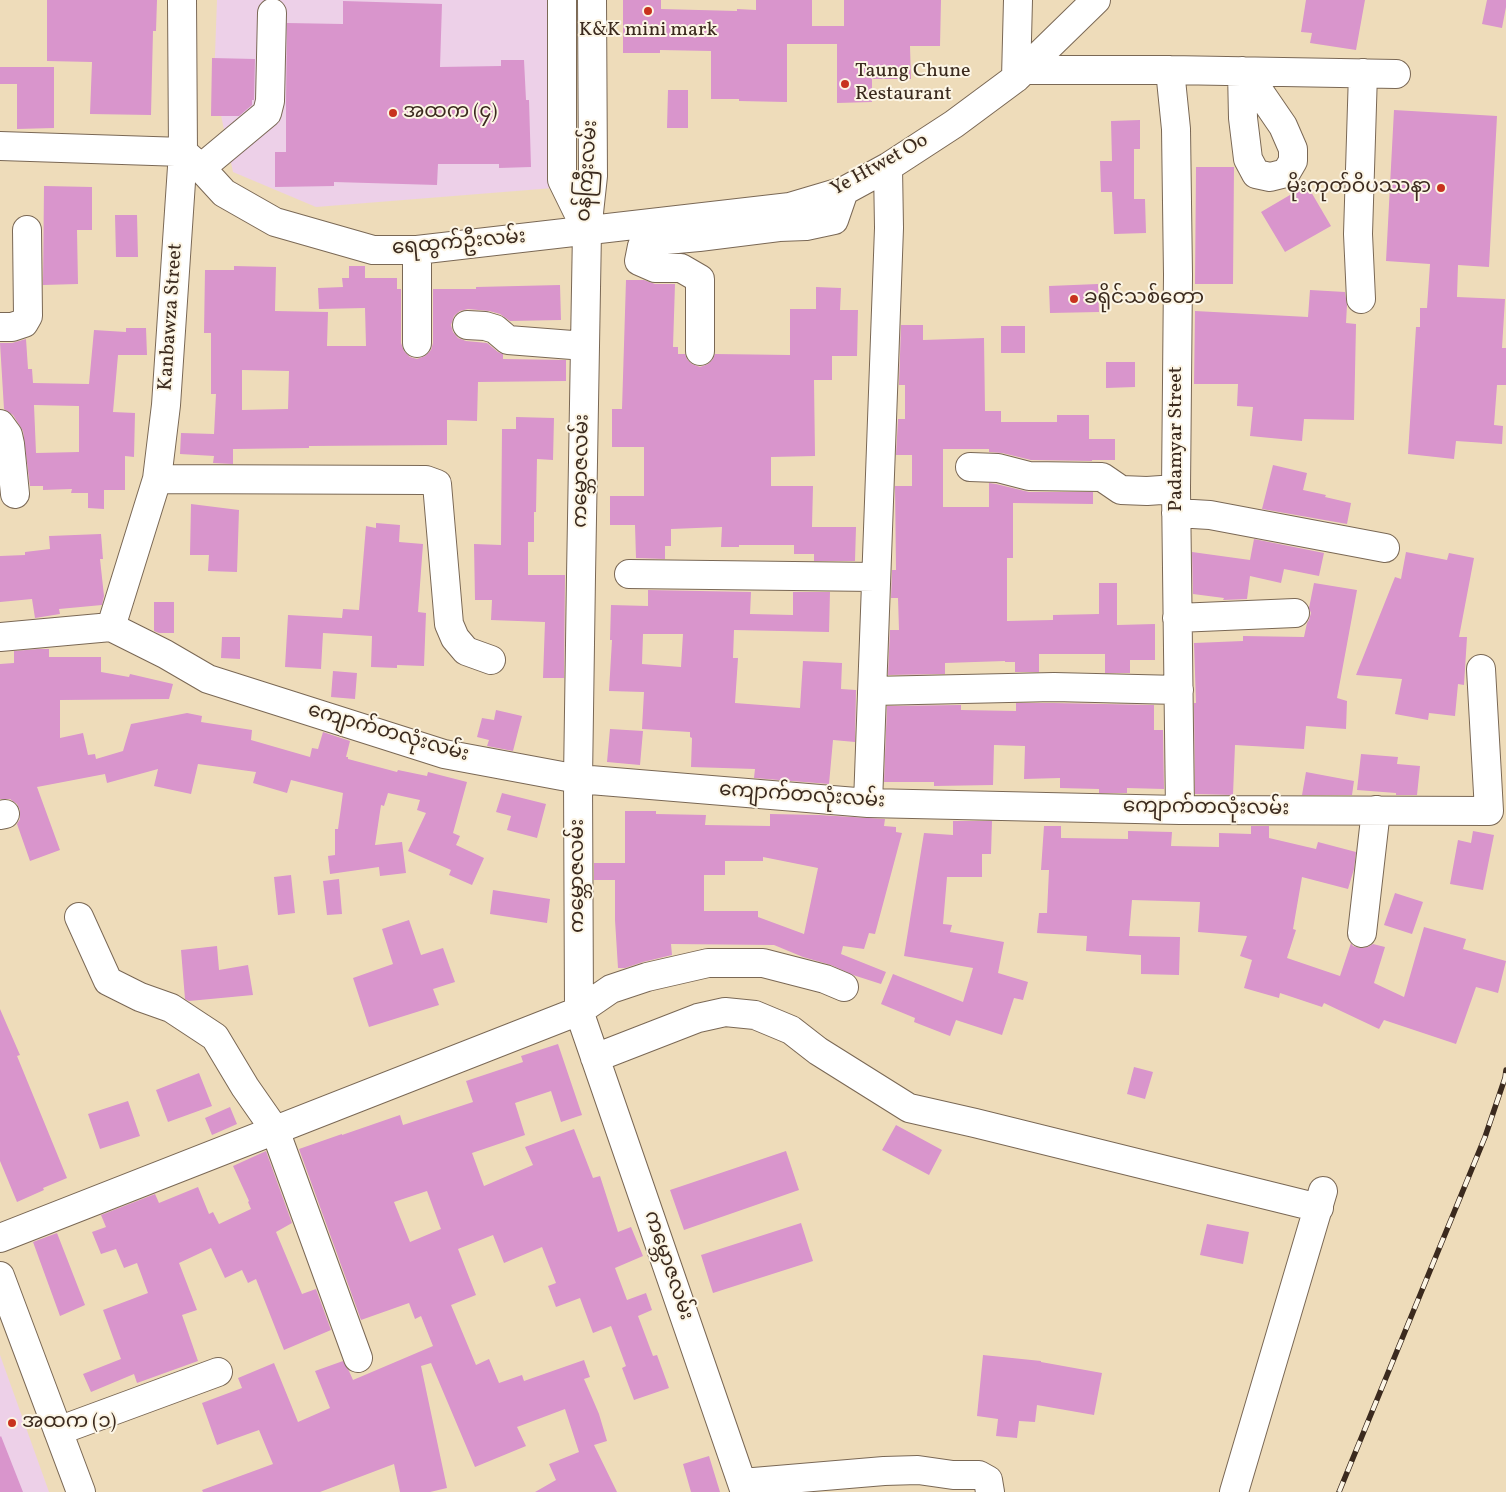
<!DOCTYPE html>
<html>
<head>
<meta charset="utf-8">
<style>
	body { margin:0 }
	canvas { display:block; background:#eedcba }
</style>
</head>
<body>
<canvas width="1506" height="1492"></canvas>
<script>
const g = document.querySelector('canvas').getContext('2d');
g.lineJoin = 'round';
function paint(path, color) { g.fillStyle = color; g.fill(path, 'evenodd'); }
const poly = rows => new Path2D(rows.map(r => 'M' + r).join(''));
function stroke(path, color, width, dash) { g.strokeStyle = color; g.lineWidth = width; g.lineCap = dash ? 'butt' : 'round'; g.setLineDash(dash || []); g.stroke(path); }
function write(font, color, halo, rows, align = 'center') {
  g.font = font + ' Vollkorn,"Noto Sans Myanmar",serif'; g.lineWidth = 4; g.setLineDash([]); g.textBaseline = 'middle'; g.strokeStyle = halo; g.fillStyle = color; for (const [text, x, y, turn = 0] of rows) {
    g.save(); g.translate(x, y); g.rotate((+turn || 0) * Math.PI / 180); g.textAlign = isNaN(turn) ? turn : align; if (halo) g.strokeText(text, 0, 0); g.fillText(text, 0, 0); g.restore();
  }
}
paint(poly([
	[217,0,563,0,566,187,316,207,233,172,214,82],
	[0,1355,49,1492,0,1492]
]), '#edd0e8');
paint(poly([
	[47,0,157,0,156,31,153,31,151,115,90,114,92,62,47,61],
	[623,0,661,0,661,9,737,11,737,9,756,10,756,0,812,0,812,26,844,26,844,0,941,0,940,46,910,46,911,79,872,79,872,102,837,103,837,44,787,44,787,102,739,101,739,99,711,99,711,51,660,50,660,53,623,53],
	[1306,0,1365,0,1356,50,1310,43,1312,33,1301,32],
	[1487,0,1506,0,1506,7,1502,28,1482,24],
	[343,1,442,4,440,67,501,66,501,60,524,60,526,100,529,100,531,167,499,168,499,164,438,164,437,185,334,182,334,186,275,187,275,152,286,152,286,101,287,23,343,24],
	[212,58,255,59,254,100,252,100,252,105,239,116,211,116],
	[0,67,54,67,54,128,17,129,17,84,0,84],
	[668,90,688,90,688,128,667,128],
	[1394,110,1497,116,1489,267,1458,265,1457,297,1505,299,1502,348,1506,348,1506,385,1497,385,1494,425,1503,426,1502,444,1456,441,1454,459,1408,454,1416,327,1420,327,1420,308,1427,308,1430,264,1386,261],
	[1140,120,1140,149,1134,149,1134,199,1145,199,1146,233,1114,234,1112,192,1101,192,1100,161,1112,161,1111,121],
	[1196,167,1234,167,1233,284,1195,284],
	[1307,185,1331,226,1285,252,1261,212],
	[44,186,92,187,92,230,77,230,78,284,43,285],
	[115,215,137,215,138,257,116,257],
	[234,266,276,267,275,311,328,312,327,346,366,346,365,308,319,309,318,288,343,287,342,278,349,278,349,266,365,266,365,278,397,278,397,289,401,289,401,343,404,351,410,357,417,359,425,356,431,350,433,343,433,289,476,289,476,287,560,285,561,320,510,321,500,314,489,311,468,309,460,311,454,316,451,325,453,332,458,338,466,341,487,343,498,352,503,354,503,359,566,360,566,381,478,382,477,421,447,420,447,445,309,446,309,448,233,449,233,464,213,463,214,456,180,454,181,433,214,434,216,394,211,394,211,333,204,333,205,270,234,270],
	[242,370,289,371,288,409,242,410],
	[626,280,644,280,655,284,675,284,673,347,678,347,678,354,685,354,687,359,692,364,700,367,708,364,713,359,715,354,790,355,790,309,816,309,816,287,841,288,840,310,858,310,857,356,832,356,832,380,814,380,815,456,771,457,771,486,813,486,812,527,856,527,855,561,814,561,814,554,794,554,794,545,739,545,739,547,721,547,722,527,671,529,671,546,665,546,665,559,636,558,635,525,610,525,610,496,644,496,644,447,612,447,612,409,622,409],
	[1098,284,1099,312,1050,313,1049,286],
	[1310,290,1345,292,1347,305,1346,323,1356,324,1354,420,1304,419,1302,441,1250,436,1253,407,1237,406,1238,384,1194,384,1195,311,1308,317],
	[901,325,923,325,923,340,984,338,985,411,1001,411,1001,422,1057,422,1057,415,1089,415,1089,439,1115,439,1115,460,1092,460,1092,461,1031,460,1002,453,989,452,989,449,943,449,943,507,989,507,989,483,996,484,1029,492,1093,492,1093,504,1013,503,1013,558,1007,558,1007,621,1053,620,1053,615,1099,614,1099,583,1117,583,1117,625,1155,624,1155,660,1130,660,1130,673,1105,673,1105,654,1039,654,1039,672,1015,672,1015,662,1005,662,1005,661,945,663,945,674,888,675,890,630,899,630,898,598,891,598,892,570,896,570,895,486,912,486,912,455,896,455,898,419,905,419,905,385,899,385],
	[1001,326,1025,326,1025,353,1001,353],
	[126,328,146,328,147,355,118,355,113,412,135,413,134,457,125,456,125,490,104,490,104,509,88,508,88,493,71,493,72,489,43,490,43,486,30,486,23,431,13,415,4,409,0,343,12,343,26,339,28,369,32,369,33,383,89,384,94,330,126,332],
	[34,405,79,406,79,452,36,453],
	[1106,362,1135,362,1135,387,1106,388],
	[516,417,554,418,553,460,537,459,536,512,534,512,534,542,528,542,528,575,565,575,564,678,543,678,545,622,491,620,492,600,475,600,474,544,501,545,502,429,516,429],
	[1273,465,1307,473,1303,490,1326,495,1325,497,1351,503,1347,524,1262,509],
	[191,504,239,510,237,572,208,571,209,555,190,555],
	[376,523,400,525,399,542,423,544,418,612,426,613,424,666,397,665,397,668,371,667,372,636,323,633,321,669,285,667,288,615,342,618,343,609,359,610,366,526,376,528],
	[101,534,103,559,100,559,104,596,102,605,59,609,60,614,35,618,32,599,0,602,0,556,25,555,25,552,50,549,49,536],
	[1254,539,1324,553,1319,576,1284,569,1281,583,1250,576,1247,599,1223,600,1224,598,1193,594,1192,552,1250,560],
	[1406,552,1447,560,1449,553,1474,558,1459,637,1467,637,1464,685,1458,684,1455,716,1429,713,1428,720,1395,714,1402,679,1356,675,1395,577,1401,579],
	[1314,583,1357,590,1337,698,1347,701,1346,729,1306,726,1304,749,1235,745,1233,795,1195,794,1194,703,1196,703,1194,643,1243,641,1243,636,1304,637,1307,623,1309,620,1311,613,1309,608],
	[648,590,751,592,750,614,793,615,793,592,830,592,829,632,734,630,733,658,738,658,735,703,800,708,803,661,842,663,841,689,856,690,855,742,833,740,829,784,754,778,755,769,691,767,692,738,690,737,690,732,642,729,644,692,609,691,612,640,610,640,611,605,648,606],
	[643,634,683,634,681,667,642,664],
	[154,602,174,602,174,633,159,633,154,631],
	[222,637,240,637,240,659,221,658],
	[38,649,49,649,49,657,101,657,101,672,129,677,130,674,173,684,169,699,60,700,60,738,83,733,88,755,95,754,96,759,123,751,131,724,187,713,202,716,201,722,252,730,251,740,310,757,312,748,318,749,323,732,350,741,346,757,348,757,348,759,397,772,398,770,427,776,428,772,467,782,453,833,460,836,456,845,484,858,472,885,449,875,451,870,408,851,426,813,417,810,420,800,388,793,384,806,381,805,375,845,402,842,406,873,380,876,379,867,330,874,328,856,335,855,335,829,338,829,343,793,291,780,287,793,253,783,256,772,198,764,191,794,154,786,158,769,107,783,105,774,37,787,60,850,30,861,17,824,20,819,20,810,17,804,10,799,0,799,0,664,14,663,14,651],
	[333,671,357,673,355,699,331,697],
	[1016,703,1054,703,1154,705,1154,730,1163,730,1164,789,1127,788,1127,793,1099,793,1099,789,1060,788,1060,778,1024,779,1025,746,994,745,993,785,934,786,934,782,884,782,887,706,961,705,961,710,1016,711],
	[496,710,522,716,513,751,487,746,489,740,477,737,482,718,494,720],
	[610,729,643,731,640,765,607,762],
	[1361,754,1398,757,1397,764,1420,766,1417,795,1396,795,1396,793,1357,790],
	[1306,772,1354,781,1352,795,1302,795],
	[502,793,546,804,537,838,507,830,511,816,496,812],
	[625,811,656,811,656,814,706,815,705,825,770,826,770,814,819,815,885,819,884,826,896,827,896,832,902,833,875,934,869,933,864,949,843,946,841,954,886,972,881,984,853,975,831,965,803,957,774,945,671,944,672,955,643,962,625,968,618,968,615,920,615,880,594,880,594,863,625,863],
	[763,857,818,868,804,934,758,917,758,911,704,911,704,875,725,875,725,861,763,861],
	[953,821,992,821,991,854,982,854,982,877,947,877,943,924,952,925,950,932,1004,942,998,973,1028,982,1023,1000,1014,998,1002,1035,956,1020,950,1036,914,1022,915,1018,881,1004,893,974,963,1002,973,968,904,956,924,833,953,835],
	[1044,826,1061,826,1061,838,1128,839,1128,831,1172,832,1171,846,1219,847,1219,833,1251,834,1251,826,1269,826,1269,838,1316,849,1318,842,1356,852,1354,869,1348,889,1302,877,1293,929,1296,930,1287,958,1340,976,1351,943,1353,946,1360,948,1368,947,1373,944,1385,947,1374,983,1404,997,1424,927,1466,939,1463,949,1506,961,1498,993,1476,987,1456,1044,1384,1020,1379,1029,1324,1003,1322,1007,1280,993,1279,998,1244,988,1252,960,1240,956,1247,936,1198,932,1200,902,1132,900,1129,936,1180,937,1179,975,1141,974,1141,955,1086,951,1087,936,1037,933,1039,913,1047,913,1049,870,1041,870],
	[1473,831,1494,835,1483,890,1450,884,1458,840,1471,843],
	[291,875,295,913,278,915,274,877],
	[339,879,342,914,327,915,323,881],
	[493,890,550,899,547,923,490,914],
	[1395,893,1423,902,1412,934,1384,925],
	[409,920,421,955,443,948,455,982,433,989,439,1005,369,1027,353,978,393,964,382,929],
	[217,946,219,970,248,965,253,995,189,1001,185,999,181,950],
	[0,1009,20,1055,17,1056,67,1178,43,1188,44,1190,17,1202,0,1161],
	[558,1044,582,1115,561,1122,551,1091,515,1103,525,1135,472,1153,484,1186,533,1165,525,1147,574,1129,593,1178,600,1176,618,1232,631,1227,643,1256,615,1268,627,1300,646,1293,652,1310,638,1316,653,1356,657,1355,669,1388,634,1400,622,1368,626,1366,611,1326,593,1333,580,1298,556,1307,548,1286,556,1283,542,1247,504,1263,493,1235,458,1249,476,1295,451,1305,476,1365,489,1359,499,1383,522,1375,524,1381,584,1360,590,1377,584,1379,599,1414,607,1441,594,1445,617,1492,535,1492,556,1480,549,1464,579,1452,565,1409,517,1427,526,1446,475,1467,431,1363,421,1366,447,1488,430,1492,400,1492,394,1464,320,1492,203,1492,202,1490,273,1464,259,1430,217,1445,202,1403,242,1388,238,1378,274,1363,298,1422,330,1408,315,1371,343,1361,349,1371,353,1380,433,1346,421,1316,415,1319,409,1303,361,1320,299,1149,342,1134,342,1135,400,1115,403,1125,473,1102,466,1081,523,1062,521,1056],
	[427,1191,441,1229,410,1242,394,1202],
	[1134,1067,1153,1072,1145,1099,1127,1094],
	[199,1073,212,1106,168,1122,156,1090],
	[128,1101,140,1136,100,1149,88,1114],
	[230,1107,237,1124,212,1135,205,1118],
	[896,1125,942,1150,929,1175,882,1150],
	[266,1151,292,1223,276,1232,302,1294,316,1289,331,1330,284,1350,256,1279,248,1283,242,1270,225,1278,211,1248,179,1263,197,1310,182,1315,198,1361,137,1383,134,1374,91,1392,83,1374,121,1359,103,1310,148,1293,137,1263,124,1268,116,1249,101,1254,92,1232,106,1227,101,1215,155,1194,159,1203,198,1187,209,1214,213,1212,219,1224,251,1209,248,1202,249,1201,233,1166],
	[786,1151,799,1190,684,1230,670,1190],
	[801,1223,813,1261,713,1293,701,1255],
	[1207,1224,1249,1232,1243,1264,1200,1255],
	[57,1233,85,1305,60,1316,33,1242],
	[983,1355,1041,1361,1041,1362,1102,1373,1094,1415,1037,1405,1035,1422,1019,1421,1017,1438,996,1436,998,1419,977,1416],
	[1,1436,23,1492,0,1492,0,1437],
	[709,1456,720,1492,691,1492,683,1464]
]), '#d995cc');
const minor = poly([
	[562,0,562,180,587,231],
	[592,0,593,176,587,231,581,576,578,779,579,1011,745,1492],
	[1025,70,1170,70,1396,74],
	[1170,70,1176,129,1178,275,1176,489,1180,810],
	[1242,71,1259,91,1283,126,1293,149,1293,161,1286,173,1270,177,1256,174,1248,159,1243,118,1242,71],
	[1016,78,1018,0],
	[0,146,183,152,201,168,224,193,275,222,373,250,417,250,790,207,844,191,888,167,954,124,1016,78,1096,0],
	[201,168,267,113,270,101,272,13],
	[417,250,417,343],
	[1361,299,1358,234,1363,73],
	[467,325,485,326,495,329,508,340,585,346],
	[0,327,12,327,24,323,28,316,27,230],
	[700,351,700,279,681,268,655,268,639,261,642,246,666,240,699,237,779,227,806,226,834,220,844,191],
	[0,424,8,435,10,444,15,494],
	[970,467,998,468,1029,476,1102,477,1121,490,1147,491,1176,489],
	[157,479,426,480,437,484,449,624,455,638,466,651,491,660],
	[1176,513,1210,515,1385,548],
	[629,574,875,577],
	[1177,618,1295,613],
	[111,627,157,479,166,405,183,152,182,0],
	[0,637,111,627,165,654,208,679,444,754,578,779,868,803,1180,810,1489,811,1481,669],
	[872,691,1054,687,1179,690],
	[868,803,889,228,888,167],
	[0,815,5,814],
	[79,917,108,981,140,997,171,1008,215,1037,245,1087,275,1130,358,1358],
	[1362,933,1376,810],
	[595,1058,698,1018,725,1012,755,1015,791,1030,818,1051,909,1108,975,1123,1319,1208],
	[0,1238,579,1011,611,989,647,977,708,963,763,963,825,979,844,987],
	[0,1276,81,1492],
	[58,1431,218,1372],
	[742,1483,884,1471,918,1470,953,1475,979,1475,988,1480,990,1492],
	[1234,1492,1323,1191]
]);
stroke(minor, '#7a6855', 30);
stroke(minor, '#fff', 28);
const rail = poly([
	[1339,1492,1485,1137,1505,1078,1506,1070]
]);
stroke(rail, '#3b2a1e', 5.5);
stroke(rail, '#fcf5e5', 4, [11]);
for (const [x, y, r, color] of [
	[648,11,5,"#c8321e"],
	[845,84,5,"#c8321e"],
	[393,113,5,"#c8321e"],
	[1441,188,5,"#c8321e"],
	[1074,299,5,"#c8321e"],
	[12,1423,5,"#c8321e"]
]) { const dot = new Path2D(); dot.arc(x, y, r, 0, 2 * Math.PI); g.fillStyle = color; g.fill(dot); stroke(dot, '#fcf5e5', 2); }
write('20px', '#3b2a1e', '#fcf5e5', [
	["K&K mini mark",648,31,"center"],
	["Taung Chune",855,72],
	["Restaurant",855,95],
	["အထက (၄)",403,113],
	["မိုးကုတ်ဝိပဿနာ",1431,188,"right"],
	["ခရိုင်သစ်တော",1084,299],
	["အထက (၁)",22,1423]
], 'left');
write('20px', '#3b2a1e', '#fcf5e5', [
	["Ye Htwet Oo",880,166,-29],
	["ဝန်ကြီးလမ်း",589,171,-86],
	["ရေထွက်ဦးလမ်း",459,244,-5],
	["Kanbawza Street",172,317,-86],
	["Padamyar Street",1177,439,-90],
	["ကမ္ဘောဇလမ်း",583,471,-89],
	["ကျောက်တလုံးလမ်း",388,734,16],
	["ကျောက်တလုံးလမ်း",802,797,4],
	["ကျောက်တလုံးလမ်း",1206,809,1],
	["ကမ္ဘောဇလမ်း",579,876,-90],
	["ကမ္ဘောဇလမ်း",667,1266,71]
]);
</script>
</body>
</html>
